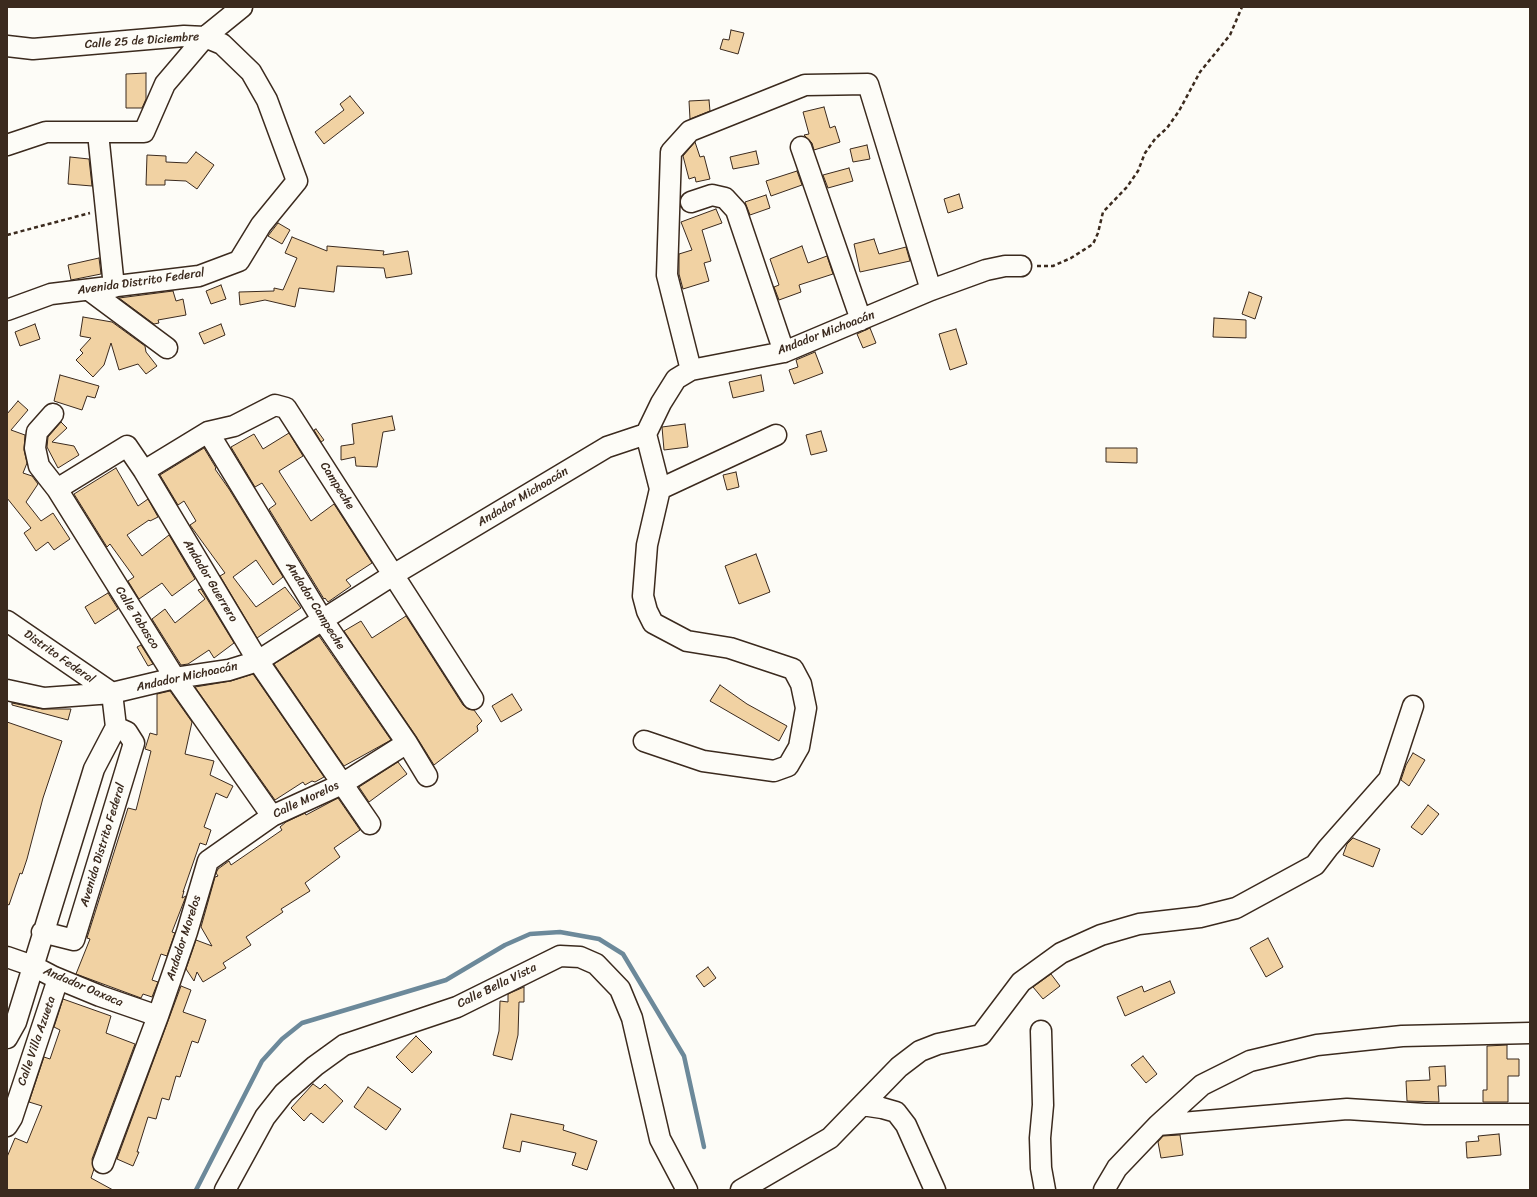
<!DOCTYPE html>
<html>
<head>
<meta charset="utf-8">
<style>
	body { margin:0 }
	#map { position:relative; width:1537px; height:1197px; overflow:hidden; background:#fdfcf7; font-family:Sriracha,sans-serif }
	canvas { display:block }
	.frame { position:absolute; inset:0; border:8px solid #3b2a1e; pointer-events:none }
</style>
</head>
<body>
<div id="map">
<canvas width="1537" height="1197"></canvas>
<div class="frame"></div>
</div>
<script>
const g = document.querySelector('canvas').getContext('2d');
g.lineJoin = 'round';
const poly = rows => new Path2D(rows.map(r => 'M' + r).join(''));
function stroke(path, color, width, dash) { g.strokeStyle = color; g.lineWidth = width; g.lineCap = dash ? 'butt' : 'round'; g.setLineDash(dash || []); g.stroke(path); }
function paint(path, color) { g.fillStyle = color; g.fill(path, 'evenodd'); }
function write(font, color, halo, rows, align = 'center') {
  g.font = font + ' Sriracha,sans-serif'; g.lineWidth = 3; g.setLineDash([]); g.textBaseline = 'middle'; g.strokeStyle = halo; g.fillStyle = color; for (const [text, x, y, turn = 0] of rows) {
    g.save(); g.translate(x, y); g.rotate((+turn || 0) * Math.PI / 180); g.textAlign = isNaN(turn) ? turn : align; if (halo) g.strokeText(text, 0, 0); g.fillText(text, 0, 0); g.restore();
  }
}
stroke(poly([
	[196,1190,262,1061,282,1039,302,1023,446,980,505,945,530,934,560,932,599,939,623,954,684,1056,704,1147]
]), '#6c899a', 4.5);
const building = poly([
	[731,30,744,33,738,54,720,49,723,39,729,40,731,30],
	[146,73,146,99,142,108,126,108,126,74,146,73],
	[350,96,364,113,324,144,315,132,344,110,340,104,350,96],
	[709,100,710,111,690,119,689,101,709,100],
	[824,107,830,128,835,126,840,142,814,150,812,143,804,135,809,134,803,112,824,107],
	[695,142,700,157,704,156,710,179,696,182,695,177,689,179,683,156,695,142],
	[867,145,870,159,853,162,850,149,867,145],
	[756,151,759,164,733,169,730,157,756,151],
	[196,152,214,165,197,189,186,181,165,180,165,185,146,185,147,155,166,156,166,162,187,163,196,152],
	[70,157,89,159,92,186,68,184,70,157],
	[849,168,853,181,828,188,823,175,849,168],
	[797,171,802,185,771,196,766,181,797,171],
	[959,194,963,208,948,213,944,199,959,194],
	[766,195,770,208,750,215,745,202,766,195],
	[716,209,722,223,702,230,711,261,704,263,709,281,683,289,679,274,679,254,692,250,681,222,716,209],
	[278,223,290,230,282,244,268,236,278,223],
	[292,237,327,251,327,246,384,251,383,255,408,251,412,274,386,278,384,268,337,266,334,292,299,288,295,307,265,300,240,305,239,292,274,291,274,288,283,290,297,258,285,253,292,237],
	[874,239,879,254,906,247,910,261,860,272,854,244,874,239],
	[802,246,808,263,827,256,833,274,799,285,801,292,779,300,774,287,779,285,770,259,802,246],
	[99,258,101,274,71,280,68,265,99,258],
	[221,285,226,299,211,304,206,291,221,285],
	[173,291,176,301,183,299,186,315,158,320,159,323,154,324,119,298,173,291],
	[1249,292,1262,297,1255,319,1242,314,1249,292],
	[83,317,112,322,145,346,146,352,157,366,146,374,138,364,119,370,111,343,104,365,93,377,76,360,83,353,80,350,91,338,80,336,83,317],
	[1214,318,1246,320,1246,338,1213,337,1214,318],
	[35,324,40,339,20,346,15,332,35,324],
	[221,324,225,335,204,344,199,333,221,324],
	[870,328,876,343,863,348,857,334,870,328],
	[956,329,967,364,950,370,939,334,956,329],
	[815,352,823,373,794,384,789,370,798,367,796,360,815,352],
	[60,375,99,386,95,398,87,396,82,410,54,401,60,375],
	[761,375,764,391,733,398,729,382,761,375],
	[18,401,28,410,11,430,25,435,24,450,27,463,23,473,32,476,38,484,26,502,41,521,53,513,70,539,54,550,48,542,36,551,24,533,31,528,7,498,7,414,18,401],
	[392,416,395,430,383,432,377,467,356,466,355,457,341,460,341,446,354,444,352,424,392,416],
	[61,422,67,428,52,442,74,446,79,455,58,468,47,447,48,437,61,422],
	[685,424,688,447,664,450,662,427,685,424],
	[316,429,324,440,321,442,314,430,316,429],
	[821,431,827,451,811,455,806,435,821,431],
	[289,433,303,456,279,471,280,473,311,521,334,504,372,563,346,580,351,586,328,602,325,598,324,599,269,509,276,504,262,483,255,487,231,447,254,434,263,449,289,433],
	[204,448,216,468,215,469,229,489,283,577,273,585,256,560,233,577,256,607,285,587,301,608,257,638,220,576,225,573,190,525,196,521,184,501,178,505,160,475,204,448],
	[1106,448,1137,448,1137,463,1106,462,1106,448],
	[116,468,138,506,148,499,158,517,150,521,149,520,127,535,142,556,169,535,195,579,172,596,162,583,139,599,128,581,134,577,110,544,107,547,74,494,116,468],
	[736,472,739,487,727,490,723,475,736,472],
	[756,554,770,592,739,604,725,566,756,554],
	[201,589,234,643,214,658,209,650,188,664,181,665,152,619,165,609,175,623,205,599,198,590,201,589],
	[108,593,118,609,95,624,85,607,108,593],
	[406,616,463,705,468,709,474,710,482,721,477,726,478,731,434,765,416,736,344,631,361,621,372,638,406,616],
	[319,636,391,740,344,766,274,664,319,636],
	[141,645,153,664,148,666,137,647,141,645],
	[253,674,324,777,315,782,312,781,305,785,303,782,275,800,195,687,231,681,253,674],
	[720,685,747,704,787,726,779,741,710,701,720,685],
	[170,691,192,722,185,754,214,761,210,775,233,786,227,798,216,793,204,827,211,830,206,845,200,843,183,892,184,891,182,898,186,896,172,932,175,933,167,956,161,954,152,980,158,982,152,997,143,994,141,998,76,974,90,939,87,938,128,808,136,810,151,751,145,749,150,733,157,735,157,694,170,691],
	[512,694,522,710,501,722,492,706,512,694],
	[12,703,42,709,71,709,68,720,12,705,12,703],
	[7,722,62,741,43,798,27,859,22,874,20,873,9,905,7,904,7,722],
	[1413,753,1425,760,1409,786,1401,780,1406,765,1413,753],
	[398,762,407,774,369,802,359,787,398,762],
	[338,798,360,830,334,848,340,857,305,883,310,891,281,909,283,912,246,937,251,945,223,963,226,968,203,982,197,972,194,981,186,969,196,940,212,946,201,927,215,877,218,876,216,873,218,869,229,861,231,865,282,830,280,827,286,822,305,813,306,815,338,798],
	[1428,805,1439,814,1422,835,1411,827,1428,805],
	[1353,838,1380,849,1373,867,1343,855,1347,844,1353,838],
	[1268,938,1283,967,1266,977,1250,948,1268,938],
	[708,967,716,978,704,987,696,976,708,967],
	[1051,974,1060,986,1043,999,1033,987,1051,974],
	[1170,981,1175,993,1125,1016,1117,997,1142,986,1144,992,1170,981],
	[181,986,191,990,183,1012,206,1020,198,1043,192,1041,180,1077,176,1076,169,1100,162,1098,156,1119,148,1117,137,1152,139,1152,133,1166,117,1159,181,986],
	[524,987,524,1002,519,1002,518,1035,512,1060,493,1055,499,1031,500,1001,508,1002,508,994,524,987],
	[63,999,111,1016,106,1033,135,1044,92,1159,94,1169,91,1178,113,1190,7,1190,7,1157,15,1138,27,1143,42,1106,29,1102,44,1057,50,1059,60,1030,54,1027,63,999],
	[416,1036,432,1052,412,1073,396,1057,416,1036],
	[1507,1045,1507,1059,1519,1059,1519,1076,1508,1076,1508,1102,1483,1102,1483,1090,1487,1090,1487,1046,1507,1045],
	[1143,1056,1157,1074,1146,1083,1131,1065,1143,1056],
	[1445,1066,1446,1086,1438,1086,1439,1102,1407,1101,1406,1081,1430,1080,1429,1067,1445,1066],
	[313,1084,320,1089,325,1084,343,1101,323,1123,311,1113,304,1121,291,1108,313,1084],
	[368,1087,401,1109,386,1130,354,1107,368,1087],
	[511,1114,564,1125,563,1130,597,1141,587,1170,572,1165,576,1153,522,1141,520,1152,503,1148,511,1114],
	[1499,1134,1501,1155,1467,1158,1466,1142,1479,1141,1478,1136,1499,1134],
	[1180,1135,1183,1155,1161,1158,1158,1142,1163,1136,1180,1135]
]);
paint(building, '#f1d2a3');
stroke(building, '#3b2a1e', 1);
const minor = poly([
	[7,46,33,49,184,36,205,37,222,44,251,72,267,100,297,181,261,225,239,261,199,276,51,294,7,310],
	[98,133,114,287],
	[7,145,46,132,144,132,165,84,205,37,242,7],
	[801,147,861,320],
	[691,202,712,195,725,198,736,210,784,352],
	[89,290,167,348],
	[691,370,667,275,671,152,690,131,805,85,868,84,931,290],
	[53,414,37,432,35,448,39,466,57,489,175,678,272,816],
	[208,432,322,619,407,743,427,776],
	[144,471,208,432,234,426,275,405,286,408,473,699],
	[57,489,127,446,144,471,258,661,370,824],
	[660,489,776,435],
	[7,621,112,693,116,727,94,769,16,1022,7,1038],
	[7,690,44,698,112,693,175,678,229,670,258,661,393,575,607,447,646,434,661,403,676,379,691,370,784,352,931,290,986,270,1005,266,1021,266],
	[644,741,703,761,774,771,788,766,799,747,806,708,801,684,793,669,730,648,687,641,653,623,647,611,643,596,647,545,660,489,646,434],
	[42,932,74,940,134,743,127,732,116,727],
	[7,957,33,966,54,977,100,996,158,1016],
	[1041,1031,1043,1105,1040,1138,1041,1168,1045,1190],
	[862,1105,899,1067,920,1051,938,1044,981,1035,1021,982,1061,953,1101,935,1139,924,1200,917,1236,908,1315,865,1328,848,1389,779,1413,706],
	[1158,1125,1347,1109,1425,1114,1530,1114],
	[7,1126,12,1118,58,979],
	[103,1163,158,1016,187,932,208,861,272,816,342,784,407,743],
	[225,1190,265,1117,284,1093,315,1066,344,1045,457,1007,560,956,580,957,596,964,620,989,632,1018,660,1139,687,1190],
	[741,1190,830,1138,862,1105,882,1108,896,1112,906,1125,935,1190],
	[1104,1190,1117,1168,1158,1125,1202,1085,1250,1061,1317,1045,1402,1036,1530,1033]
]);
stroke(minor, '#3b2a1e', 23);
stroke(poly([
	[7,235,90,213],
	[1037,266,1053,266,1071,258,1093,244,1098,233,1103,212,1127,187,1138,171,1145,153,1155,139,1167,128,1179,111,1200,72,1230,35,1242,7]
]), '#3b2a1e', 2.5, [4, 3]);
stroke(minor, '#fdfcf7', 20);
write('12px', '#3b2a1e', '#fdfcf7', [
	["Calle 25 de Diciembre",142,41,-4],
	["Avenida Distrito Federal",141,282,-8],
	["Andador Michoacán",826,333,-21],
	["Campeche",337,486,58],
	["Andador Michoacán",523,497,-31],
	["Andador Guerrero",210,581,59],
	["Andador Campeche",315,606,58],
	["Calle Tabasco",137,618,58],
	["Distrito Federal",59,657,35],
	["Andador Michoacán",187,677,-12],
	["Calle Morelos",306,800,-25],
	["Avenida Distrito Federal",103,845,-73],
	["Andador Morelos",184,938,-72],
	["Calle Bella Vista",497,986,-26],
	["Andador Oaxaca",83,987,23],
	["Calle Villa Azueta",37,1041,-71]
]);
</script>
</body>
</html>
